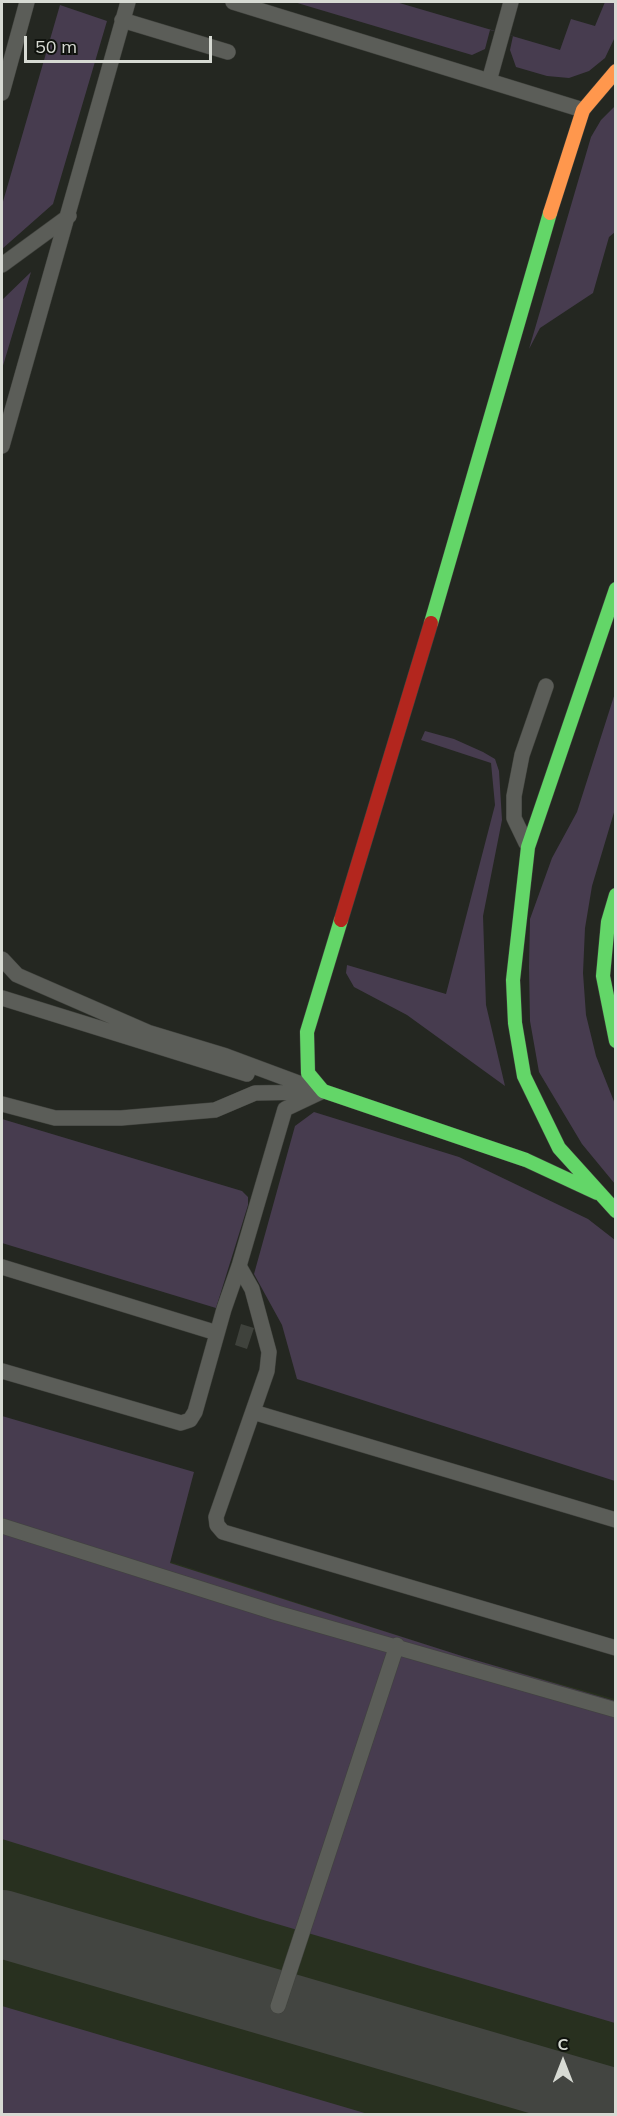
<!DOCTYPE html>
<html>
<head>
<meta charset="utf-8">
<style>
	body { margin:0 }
	#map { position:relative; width:617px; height:2116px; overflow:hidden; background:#242721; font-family:Mulish,sans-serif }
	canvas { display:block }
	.frame { position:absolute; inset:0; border:3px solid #d7dad3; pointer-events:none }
	.north { position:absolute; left:533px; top:2032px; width:60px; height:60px; -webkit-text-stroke:4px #0f120d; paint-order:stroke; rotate:0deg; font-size:16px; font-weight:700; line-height:24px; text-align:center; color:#d7dad3 }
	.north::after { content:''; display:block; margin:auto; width:21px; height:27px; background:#d7dad3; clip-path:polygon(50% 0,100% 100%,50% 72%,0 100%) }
	.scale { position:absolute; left:24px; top:36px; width:188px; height:27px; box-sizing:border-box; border:3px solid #d7dad3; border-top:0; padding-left:8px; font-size:18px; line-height:21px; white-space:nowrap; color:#d7dad3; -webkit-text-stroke:4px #0f120d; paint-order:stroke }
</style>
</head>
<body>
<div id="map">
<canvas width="617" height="2116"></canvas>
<div class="frame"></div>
<div class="north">С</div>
<div class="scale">50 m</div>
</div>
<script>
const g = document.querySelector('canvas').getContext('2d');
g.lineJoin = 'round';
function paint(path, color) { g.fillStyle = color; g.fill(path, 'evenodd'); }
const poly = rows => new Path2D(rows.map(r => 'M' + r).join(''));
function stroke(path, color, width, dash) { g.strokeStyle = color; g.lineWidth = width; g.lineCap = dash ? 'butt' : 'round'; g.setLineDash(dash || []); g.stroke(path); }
paint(poly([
	[2,1507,465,1657,615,1699,615,2114,2,2114]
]), '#28301f');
paint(poly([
	[294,2,396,2,560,50,571,19,595,26,605,2,615,2,615,37,605,58,589,71,569,78,547,76,516,67,510,50,513,36,490,30,485,49,472,55],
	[60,5,107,21,53,204,2,249,2,205],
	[615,106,615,232,609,237,593,293,540,328,529,349,591,137,601,120],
	[31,272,2,369,2,300],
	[615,693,615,809,592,886,585,928,583,973,586,1015,596,1056,615,1104,615,1184,582,1144,539,1072,530,1021,529,967,530,919,552,858,577,812],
	[425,731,454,739,483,752,495,759,499,771,502,820,483,916,486,1005,505,1086,407,1015,354,987,346,973,347,965,446,994,495,805,491,763,421,740],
	[314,1112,459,1157,588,1219,615,1240,615,1481,297,1379,282,1325,254,1274,295,1126],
	[2,1119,242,1191,248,1197,248,1205,216,1308,2,1243],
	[2,1416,194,1472,170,1563,465,1657,615,1701,615,2023,260,1919,2,1839],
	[2,2006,368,2114,2,2114]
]), '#473c4f');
stroke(poly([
	[2,1924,616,2103]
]), '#434541', 68);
paint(poly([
	[241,1324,254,1328,247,1349,235,1345]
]), '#3f423c');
const lane = poly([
	[233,2,583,110],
	[122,20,228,52],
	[489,81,511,2],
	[2,93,27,2],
	[2,265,69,216],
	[2,446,128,2],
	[526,843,514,818,514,796,522,755,546,686],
	[2,959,17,975,150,1033,226,1056,312,1088],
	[2,998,247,1074],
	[2,1104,55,1118,121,1118,215,1110,255,1093,311,1092],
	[239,1266,252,1289,269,1352,267,1371,216,1517,217,1525,223,1532,616,1648],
	[2,1267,217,1333],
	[2,1371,181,1423,190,1420,195,1412,224,1309,239,1266,285,1109,323,1091],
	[253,1412,616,1520],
	[2,1526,277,1613,616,1710],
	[278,2006,397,1645]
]);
const fast = poly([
	[616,589,528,847,513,980,515,1023,524,1076,559,1148,616,1211],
	[431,623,550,213],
	[616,895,608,922,603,976,616,1041],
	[341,920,307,1032,308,1073,323,1091,526,1160,597,1193]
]);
const slow = poly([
	[550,213,583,110,616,71]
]);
const jam = poly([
	[341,920,431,623]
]);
stroke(lane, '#41433e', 16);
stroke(fast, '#41433e', 15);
stroke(slow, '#41433e', 15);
stroke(jam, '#41433e', 15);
stroke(lane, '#5b5d58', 15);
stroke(fast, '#63d668', 14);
stroke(slow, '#ff974d', 14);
stroke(jam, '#b3261e', 14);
</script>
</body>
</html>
